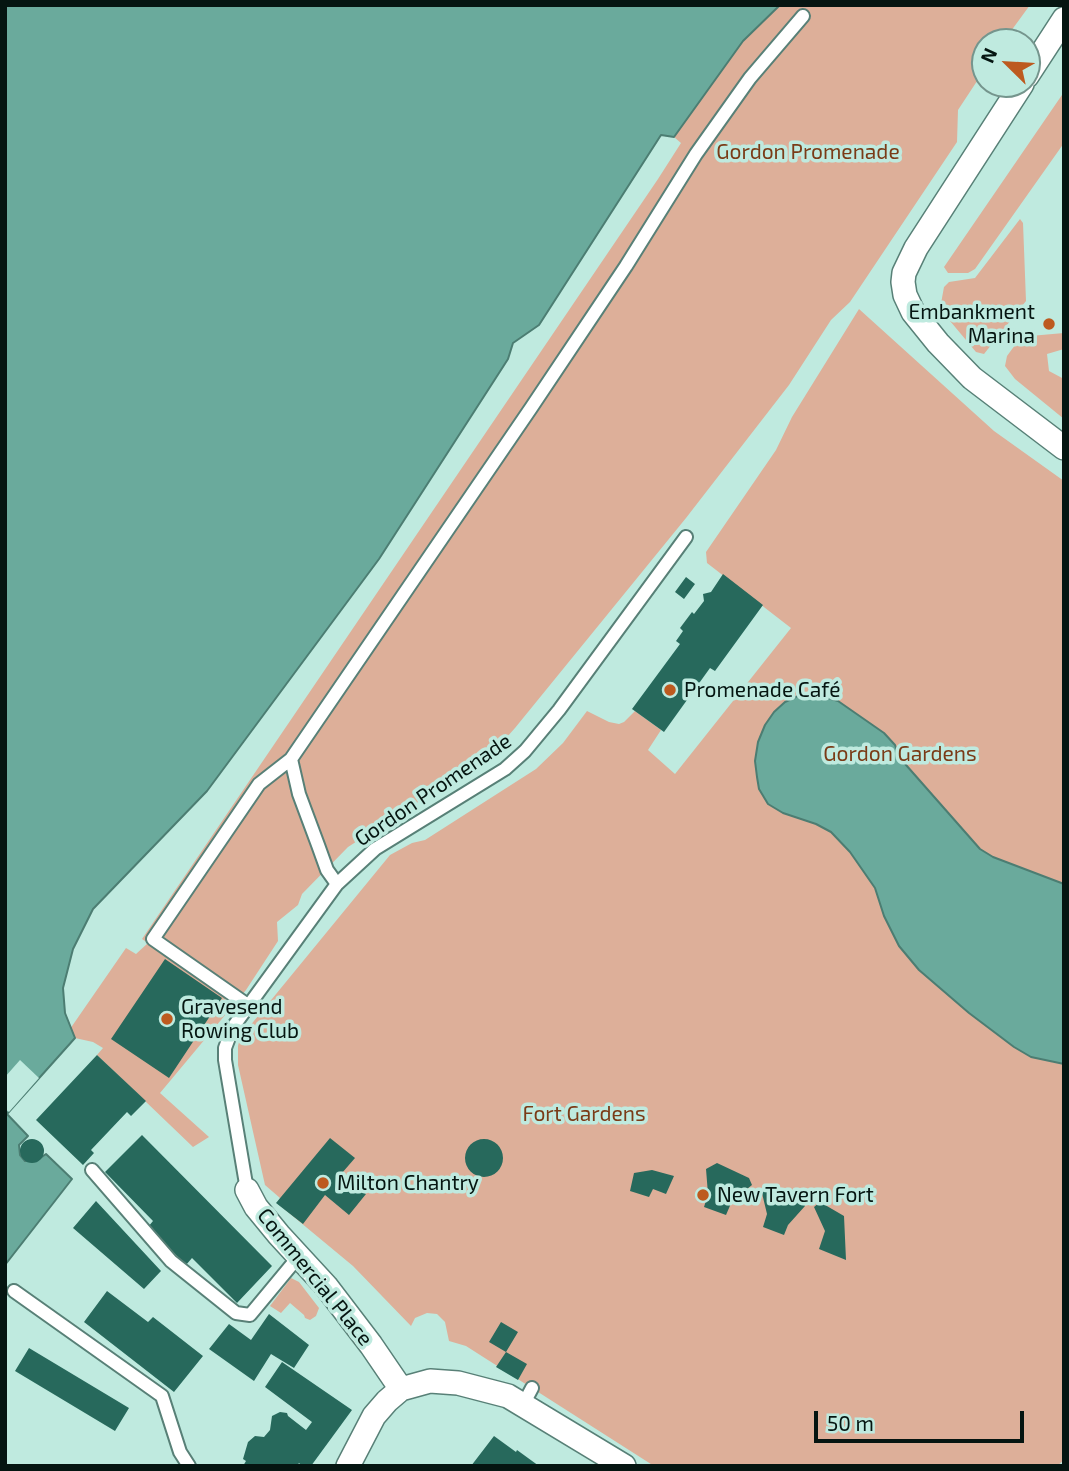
<!DOCTYPE html>
<html>
<head>
<meta charset="utf-8">
<style>
	body { margin:0 }
	#map { position:relative; width:1069px; height:1471px; overflow:hidden; background:#bfeadf; font-family:"Exo 2",sans-serif }
	canvas { display:block }
	.frame { position:absolute; inset:0; border:7px solid #051511; pointer-events:none }
	.north { position:absolute; left:971px; top:28px; width:70px; height:70px; box-sizing:border-box; background:#bfeadf; border:2px solid #75958d; border-radius:50%; rotate:294deg; font-size:19px; font-weight:700; line-height:28px; text-align:center; color:#051511 }
	.north::after { content:''; display:block; margin:auto; width:24px; height:32px; background:#bd5a1f; clip-path:polygon(50% 0,100% 100%,50% 72%,0 100%) }
	.scale { position:absolute; left:814px; top:1411px; width:210px; height:32px; box-sizing:border-box; border:4px solid #051511; border-top:0; padding-left:9px; font-size:21px; line-height:24px; white-space:nowrap; color:#051511; -webkit-text-stroke:5px #bfeadf; paint-order:stroke }
</style>
</head>
<body>
<div id="map">
<canvas width="1069" height="1471"></canvas>
<div class="frame"></div>
<div class="north">N</div>
<div class="scale">50 m</div>
</div>
<script>
const g = document.querySelector('canvas').getContext('2d');
g.lineJoin = 'round';
function paint(path, color) { g.fillStyle = color; g.fill(path, 'evenodd'); }
const poly = rows => new Path2D(rows.map(r => 'M' + r).join(''));
function stroke(path, color, width, dash) { g.strokeStyle = color; g.lineWidth = width; g.lineCap = dash ? 'butt' : 'round'; g.setLineDash(dash || []); g.stroke(path); }
function write(font, color, halo, rows, align = 'center') {
  g.font = font + ' "Exo 2",sans-serif'; g.lineWidth = 7; g.setLineDash([]); g.textBaseline = 'middle'; g.strokeStyle = halo; g.fillStyle = color; for (const [text, x, y, turn = 0] of rows) {
    g.save(); g.translate(x, y); g.rotate((+turn || 0) * Math.PI / 180); g.textAlign = isNaN(turn) ? turn : align; if (halo) g.strokeText(text, 0, 0); g.fillText(text, 0, 0); g.restore();
  }
}
paint(poly([
	[276,5,1030,5,1003,42,985,42,985,69,958,110,957,142,850,302,831,320,789,385,686,518,515,728,490,756,348,847,302,894,298,905,277,922,278,941,246,990,160,1093,209,1137,193,1147,97,1055,103,1048,93,1042,75,1038,7,1114,28,1136,19,1145,20,1155,25,1161,5,1180,5,494],
	[661,135,674,137,681,143,658,179,142,939,148,943,136,954,126,948,70,1029,63,1004,63,988,73,949,93,909,207,791,340,612,379,559,499,373,508,359,513,343,539,325],
	[1064,92,1064,143,975,269,968,273,948,273,944,267],
	[1020,219,1023,223,1026,301,984,354,976,352,940,309,944,287,949,282,975,278],
	[859,309,994,431,1064,481,1064,1460,1057,1466,654,1466,466,1346,449,1341,445,1322,437,1314,427,1313,415,1318,411,1326,353,1266,277,1203,280,1198,265,1185,238,1065,238,1046,240,1038,390,855,412,843,425,840,536,769,563,743,587,711,609,722,619,724,624,722,635,711,661,730,648,750,675,774,791,628,707,563,706,552,776,450,792,417],
	[1064,333,1064,349,1047,354,1049,371,1064,379,1064,419,1015,379,1005,366,1007,356,1018,341,1030,336],
	[291,1278,299,1282,319,1308,316,1316,310,1320,305,1318,304,1315,290,1303,281,1313,270,1306]
]), '#ddaf99');
const water = poly([
	[5,5,780,5,743,41,674,137,661,135,539,325,513,343,508,359,499,373,379,559,207,791,93,909,73,949,63,988,65,1013,75,1038,7,1114,28,1136,19,1145,20,1155,25,1161,36,1161,46,1154,72,1179,5,1265,5,5],
	[800,695,818,695,838,701,884,733,895,745,899,757,980,849,993,857,1064,884,1064,1064,1031,1057,1014,1047,969,1013,919,970,899,946,884,916,875,888,850,852,831,832,816,824,783,813,768,804,759,789,757,777,755,761,758,742,765,725,774,712,785,702,800,695]
]);
paint(water, '#6aaa9c');
stroke(water, '#4c7d72', 2);
paint(poly([
	[20,1060,39,1078,9,1112,5,1109,5,1077]
]), '#bfeadf');
paint(poly([
	[723,574,763,605,715,671,710,668,664,732,632,709,680,644,676,641,683,631,680,628,692,612,694,614,704,601,703,594,711,592],
	[686,577,695,584,684,599,675,592],
	[165,959,222,998,169,1078,111,1039],
	[97,1055,146,1101,131,1116,127,1112,91,1150,94,1153,83,1165,36,1120],
	[142,1135,272,1266,237,1303,192,1258,186,1265,148,1227,153,1221,105,1172],
	[330,1138,355,1158,342,1173,366,1194,349,1215,325,1195,303,1224,276,1203],
	'465 1158a19 19 0 1 1 38 0a19 19 0 1 1-38 0Z',
	'20 1151a12 12 0 1 1 24 0a12 12 0 1 1-24 0Z',
	[717,1163,749,1178,752,1185,732,1201,726,1215,704,1207,708,1194,706,1169],
	[652,1170,674,1176,666,1194,653,1189,649,1197,630,1191,634,1173],
	[768,1185,801,1197,805,1206,788,1225,784,1235,763,1227,767,1214,761,1189],
	[96,1201,161,1271,144,1289,73,1228],
	[820,1202,844,1216,846,1260,819,1249,825,1231,814,1207],
	[107,1291,148,1322,153,1317,203,1356,174,1392,84,1322],
	[269,1314,309,1345,294,1368,271,1354,254,1381,209,1349,229,1324,251,1340],
	[501,1322,518,1332,506,1352,489,1342],
	[29,1348,129,1408,115,1431,15,1371],
	[506,1352,527,1364,518,1380,496,1367],
	[282,1362,352,1410,311,1466,302,1466,299,1463,297,1466,243,1466,246,1461,243,1459,248,1442,255,1436,264,1437,270,1430,272,1416,280,1412,287,1413,288,1416,306,1430,312,1422,265,1387],
	[494,1436,516,1452,517,1450,539,1466,471,1466]
]), '#27695c');
const service = poly([
	[337,884,327,870,318,845,299,794,291,759,531,408,626,266,696,154,750,78,803,16],
	[249,1006,153,939,259,784,291,759],
	[92,1170,171,1261,236,1313,250,1315,299,1256],
	[247,1190,225,1060,225,1048,233,1027,337,884,375,849,505,769,525,751,559,710,686,537],
	[14,1291,162,1396,180,1452,189,1466],
	[523,1405,532,1388]
]);
const minor = poly([
	[1027,76,1064,19],
	[1022,84,916,248,904,273,903,282,905,295,913,312,938,343,972,378,1064,448],
	[247,1190,256,1207,279,1235,326,1286,371,1345,401,1389],
	[348,1466,374,1416,387,1401,401,1389,430,1381,458,1383,508,1396,624,1466]
]);
stroke(service, '#588077', 16);
stroke(minor, '#588077', 26);
stroke(service, '#fff', 12);
stroke(minor, '#fff', 23);
for (const [x, y, r, color] of [
	[1049,324,7,"#bd5a1f"],
	[670,690,7,"#bd5a1f"],
	[167,1019,7,"#bd5a1f"],
	[323,1183,7,"#bd5a1f"],
	[703,1195,7,"#bd5a1f"]
]) { const dot = new Path2D(); dot.arc(x, y, r, 0, 2 * Math.PI); g.fillStyle = color; g.fill(dot); stroke(dot, '#bfeadf', 2.5); }
write('21px', '#7a3b17', '#bfeadf', [
	["Gordon Promenade",808,152],
	["Gordon Gardens",900,754],
	["Fort Gardens",584,1114]
]);
write('21px', '#051511', '#bfeadf', [
	["Embankment",1035,312,"right"],
	["Marina",1035,336,"right"],
	["Promenade Café",684,690],
	["Gravesend",181,1007],
	["Rowing Club",181,1031],
	["Milton Chantry",337,1183],
	["New Tavern Fort",717,1195]
], 'left');
write('21px', '#051511', '#bfeadf', [
	["Gordon Promenade",433,790,-34],
	["Commercial Place",315,1277,51]
]);
</script>
</body>
</html>
